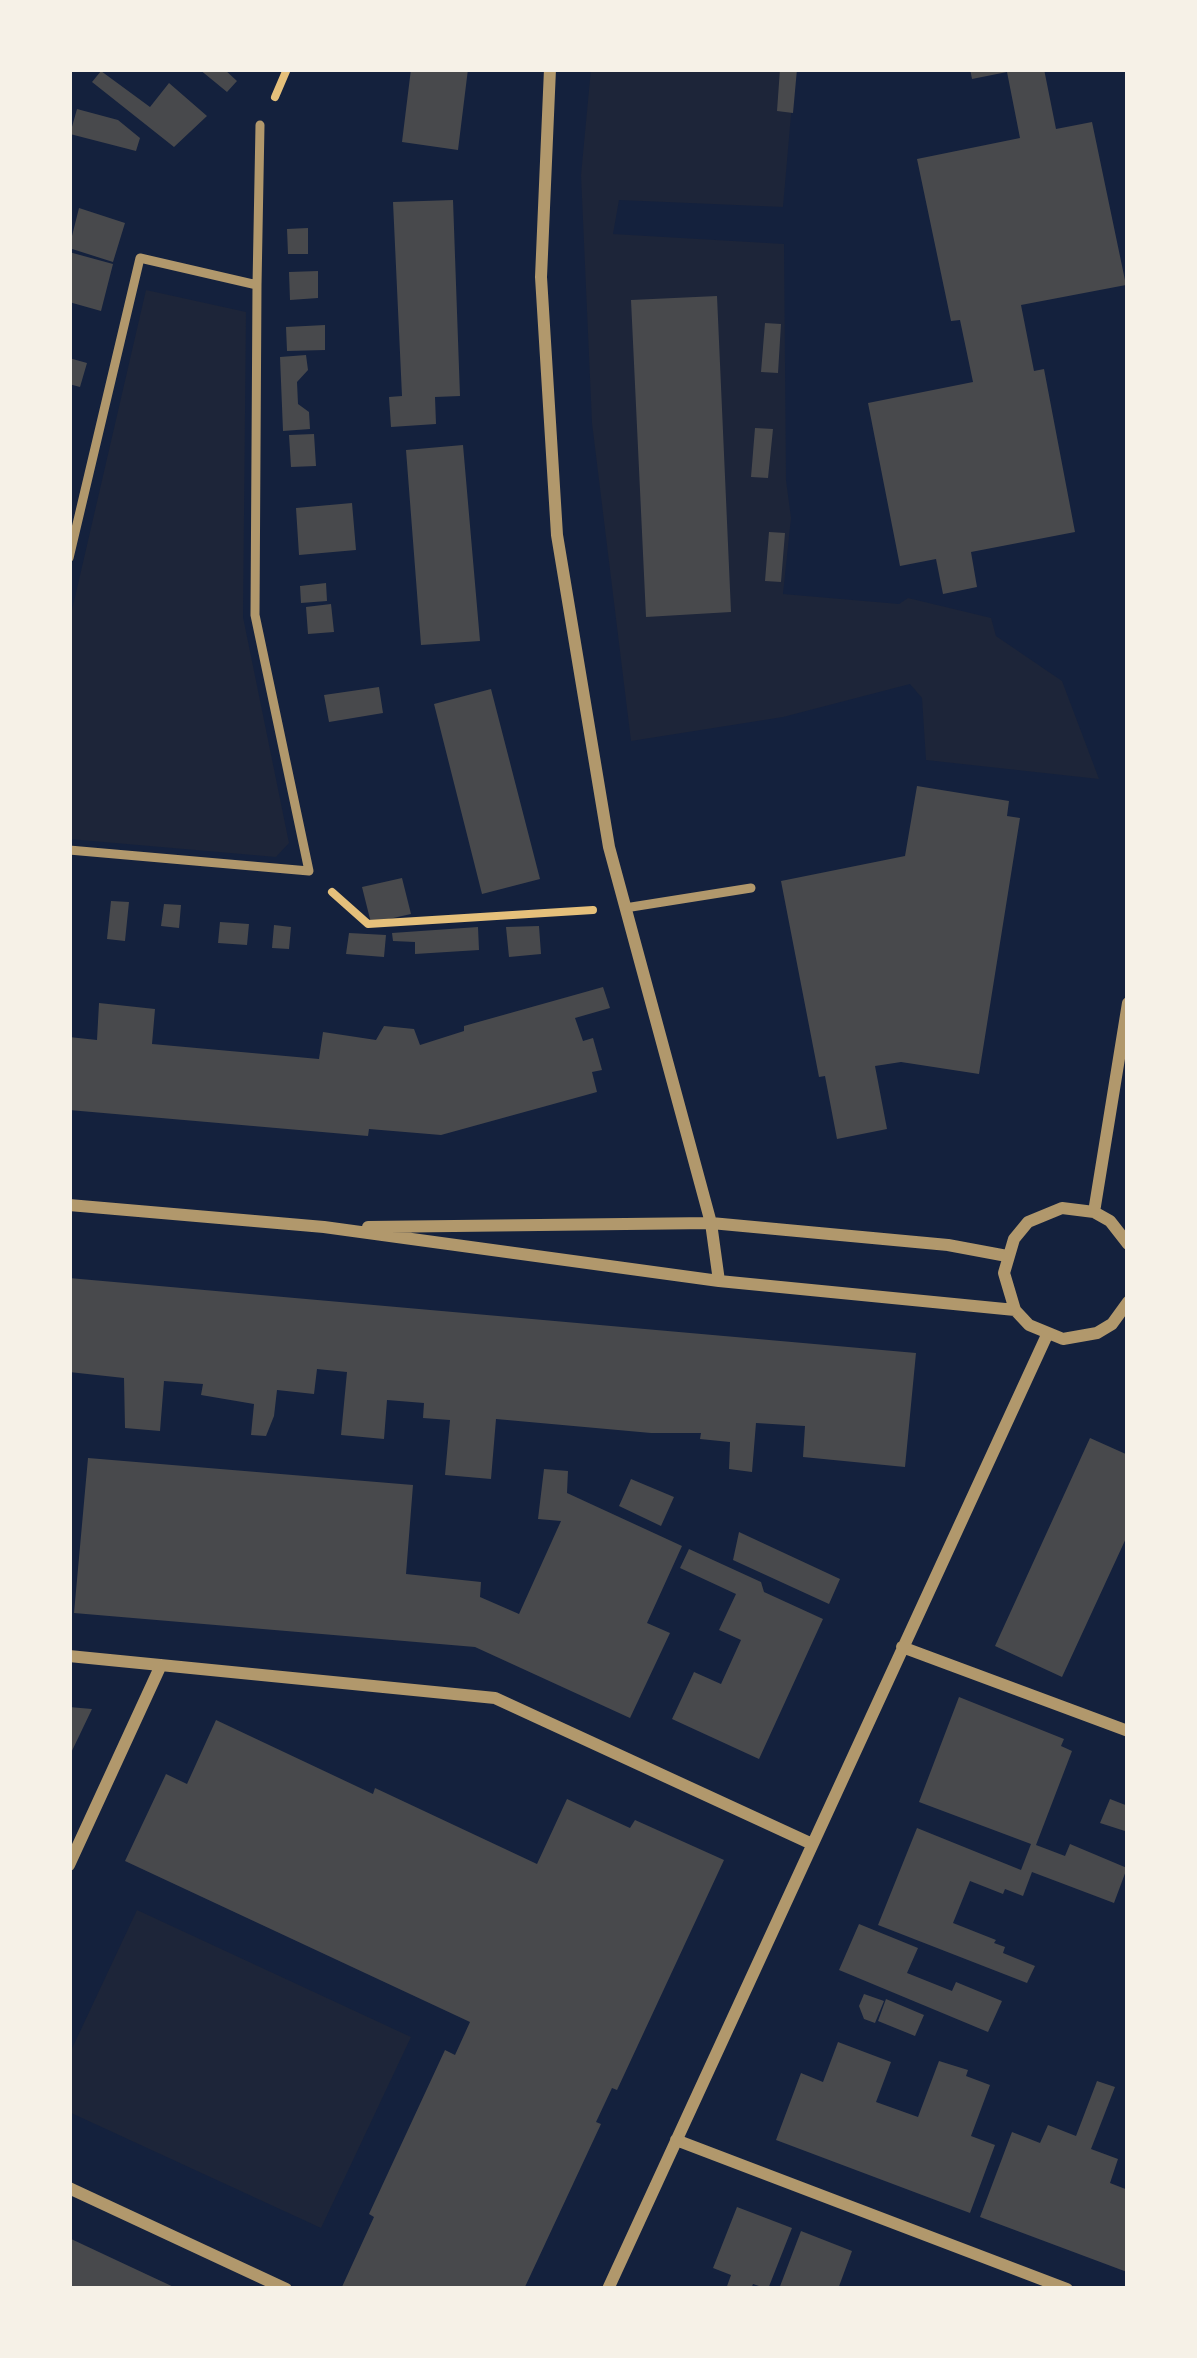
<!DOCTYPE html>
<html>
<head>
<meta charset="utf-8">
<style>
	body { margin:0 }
	#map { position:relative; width:1197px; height:2358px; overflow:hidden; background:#14213d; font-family:Cabin,sans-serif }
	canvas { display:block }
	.frame { position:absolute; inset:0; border:72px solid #f6f1e7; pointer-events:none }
</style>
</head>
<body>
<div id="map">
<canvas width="1197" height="2358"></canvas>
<div class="frame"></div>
</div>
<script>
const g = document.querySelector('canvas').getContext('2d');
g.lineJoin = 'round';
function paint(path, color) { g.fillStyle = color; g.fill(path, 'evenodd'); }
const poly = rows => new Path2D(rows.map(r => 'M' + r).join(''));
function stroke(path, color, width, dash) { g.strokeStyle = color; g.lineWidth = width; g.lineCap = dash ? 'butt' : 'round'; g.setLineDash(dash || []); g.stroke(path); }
paint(poly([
	[591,69,795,69,783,207,619,200,613,234,784,244,786,480,791,518,783,594,899,604,908,598,991,618,996,636,1062,681,1099,779,926,760,922,698,910,684,783,717,631,741,592,423,581,175],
	[146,290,246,312,243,617,289,843,276,857,69,839,69,623],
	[137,1910,411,2037,321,2228,69,2112,69,2055]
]), '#1d2539');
paint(poly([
	[199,69,224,69,237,81,227,92],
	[411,69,468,69,458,150,402,142],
	[780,69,797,69,793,113,777,111],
	[970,69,1044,69,1056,129,1092,122,1126,285,1021,305,1034,371,1044,369,1075,532,971,552,977,587,943,594,936,559,900,566,868,403,973,382,960,320,951,321,917,159,1020,138,1007,72,972,79],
	[101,71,150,107,169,83,207,116,174,147,92,82],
	[77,109,118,120,140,138,136,151,70,134],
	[453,200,460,396,435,397,436,424,391,427,389,397,402,396,393,202],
	[79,208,125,223,113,262,69,248],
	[308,228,308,254,288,254,287,229],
	[69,252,113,264,101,311,69,302],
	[318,271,318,298,290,300,289,272],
	[717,296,731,612,646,617,631,300],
	[765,323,781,324,778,373,761,372],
	[325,325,325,350,287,351,286,327],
	[306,355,308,370,297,382,298,404,309,412,310,429,283,431,280,357],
	[69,358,87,363,80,387,69,384],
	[755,428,773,429,768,478,751,477],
	[314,434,316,466,291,467,289,435],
	[463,445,480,641,421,645,406,450],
	[352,503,356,550,299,555,296,508],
	[769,532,785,533,781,582,765,581],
	[326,583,327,601,301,603,300,586],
	[331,604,334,632,308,634,306,607],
	[379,687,383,713,329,722,324,695],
	[491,689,540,879,482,894,434,704],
	[917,786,1009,801,1007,816,1020,818,979,1074,901,1062,875,1066,887,1129,837,1139,825,1076,819,1077,781,881,905,856],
	[402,878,411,914,371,923,362,887],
	[111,901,129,902,125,941,107,939],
	[164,904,181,905,179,928,161,926],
	[220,922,249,924,247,945,218,943],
	[274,925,291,927,289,949,272,948],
	[539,926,541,954,509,957,506,927],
	[478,927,479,950,415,954,415,942,393,941,392,933],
	[349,933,386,935,384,957,346,954],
	[603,987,610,1008,575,1018,583,1041,593,1038,602,1070,592,1072,597,1092,441,1135,369,1129,368,1136,69,1110,69,1037,97,1040,99,1003,155,1009,152,1044,319,1059,323,1032,376,1040,384,1026,414,1029,420,1045,464,1031,464,1026],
	[69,1278,916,1353,905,1467,803,1457,805,1426,756,1423,752,1472,729,1469,730,1442,700,1439,701,1433,651,1433,496,1419,491,1479,445,1475,450,1420,423,1418,424,1403,387,1400,384,1439,341,1435,347,1372,317,1369,314,1394,277,1390,274,1416,266,1436,251,1435,254,1404,201,1395,203,1384,164,1381,160,1431,125,1428,124,1378,69,1372],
	[1090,1438,1128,1455,1128,1534,1062,1677,995,1646],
	[88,1458,413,1485,406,1574,481,1582,480,1597,519,1614,561,1521,538,1519,544,1469,568,1471,567,1493,682,1546,647,1623,670,1633,630,1718,475,1647,74,1613],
	[631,1479,674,1497,661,1526,619,1506],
	[739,1532,840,1579,829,1604,733,1560],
	[689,1549,761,1582,764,1592,823,1619,759,1759,672,1719,694,1672,721,1684,741,1640,719,1630,736,1594,680,1568],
	[959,1697,1064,1739,1061,1746,1072,1751,1036,1845,1065,1856,1070,1844,1127,1868,1114,1903,1032,1872,1023,1896,1005,1889,1003,1894,970,1881,953,1923,996,1940,994,1943,1005,1947,1003,1953,1035,1966,1027,1983,878,1925,917,1828,1021,1870,1031,1844,919,1802],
	[69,1707,92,1709,69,1757],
	[216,1720,373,1794,375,1788,537,1864,567,1799,630,1828,635,1820,724,1860,617,2090,612,2088,596,2122,601,2124,524,2289,341,2289,374,2217,369,2214,445,2050,455,2055,470,2022,125,1861,166,1774,187,1784],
	[1110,1799,1128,1806,1128,1832,1100,1823],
	[859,1924,918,1948,907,1973,952,1991,956,1982,1002,2001,988,2032,839,1970],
	[864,1994,884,2001,875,2023,864,2019,859,2006],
	[886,1999,924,2015,915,2036,878,2021],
	[838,2042,891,2062,876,2102,918,2117,939,2061,968,2070,966,2076,990,2085,971,2136,995,2145,970,2213,776,2140,801,2073,823,2082],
	[1097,2081,1115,2087,1091,2149,1118,2159,1110,2183,1128,2190,1127,2272,980,2217,1012,2132,1040,2143,1048,2125,1076,2136],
	[737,2207,792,2228,768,2289,753,2284,751,2289,726,2289,731,2275,713,2268],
	[801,2231,852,2251,838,2289,779,2289],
	[69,2238,133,2268,178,2289,69,2289]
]), '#48494c');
stroke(poly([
	[275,97,287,69],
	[332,892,368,924,593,910]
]), '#e5c07b', 8);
stroke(poly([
	[257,285,260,125],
	[69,558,140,258,257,285,255,615,309,871,69,850],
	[625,908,751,888]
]), '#b1986c', 9);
stroke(poly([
	[550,69,541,277,557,535,609,847,711,1223,719,1281],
	[69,1205,324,1227,719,1281,1015,1310],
	[1094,1212,1128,1003],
	[368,1227,711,1223,948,1245,1007,1256],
	[1128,1244,1110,1221,1094,1212,1062,1208,1028,1222,1014,1239,1004,1273,1015,1310,1029,1325,1063,1339,1097,1333,1112,1324,1128,1302],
	[902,1647,1128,1731],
	[69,1656,495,1698,812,1844],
	[69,1865,161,1665],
	[676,2140,1067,2289],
	[69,2188,286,2289],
	[608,2289,1047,1335]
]), '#b1986c', 12);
</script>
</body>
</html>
